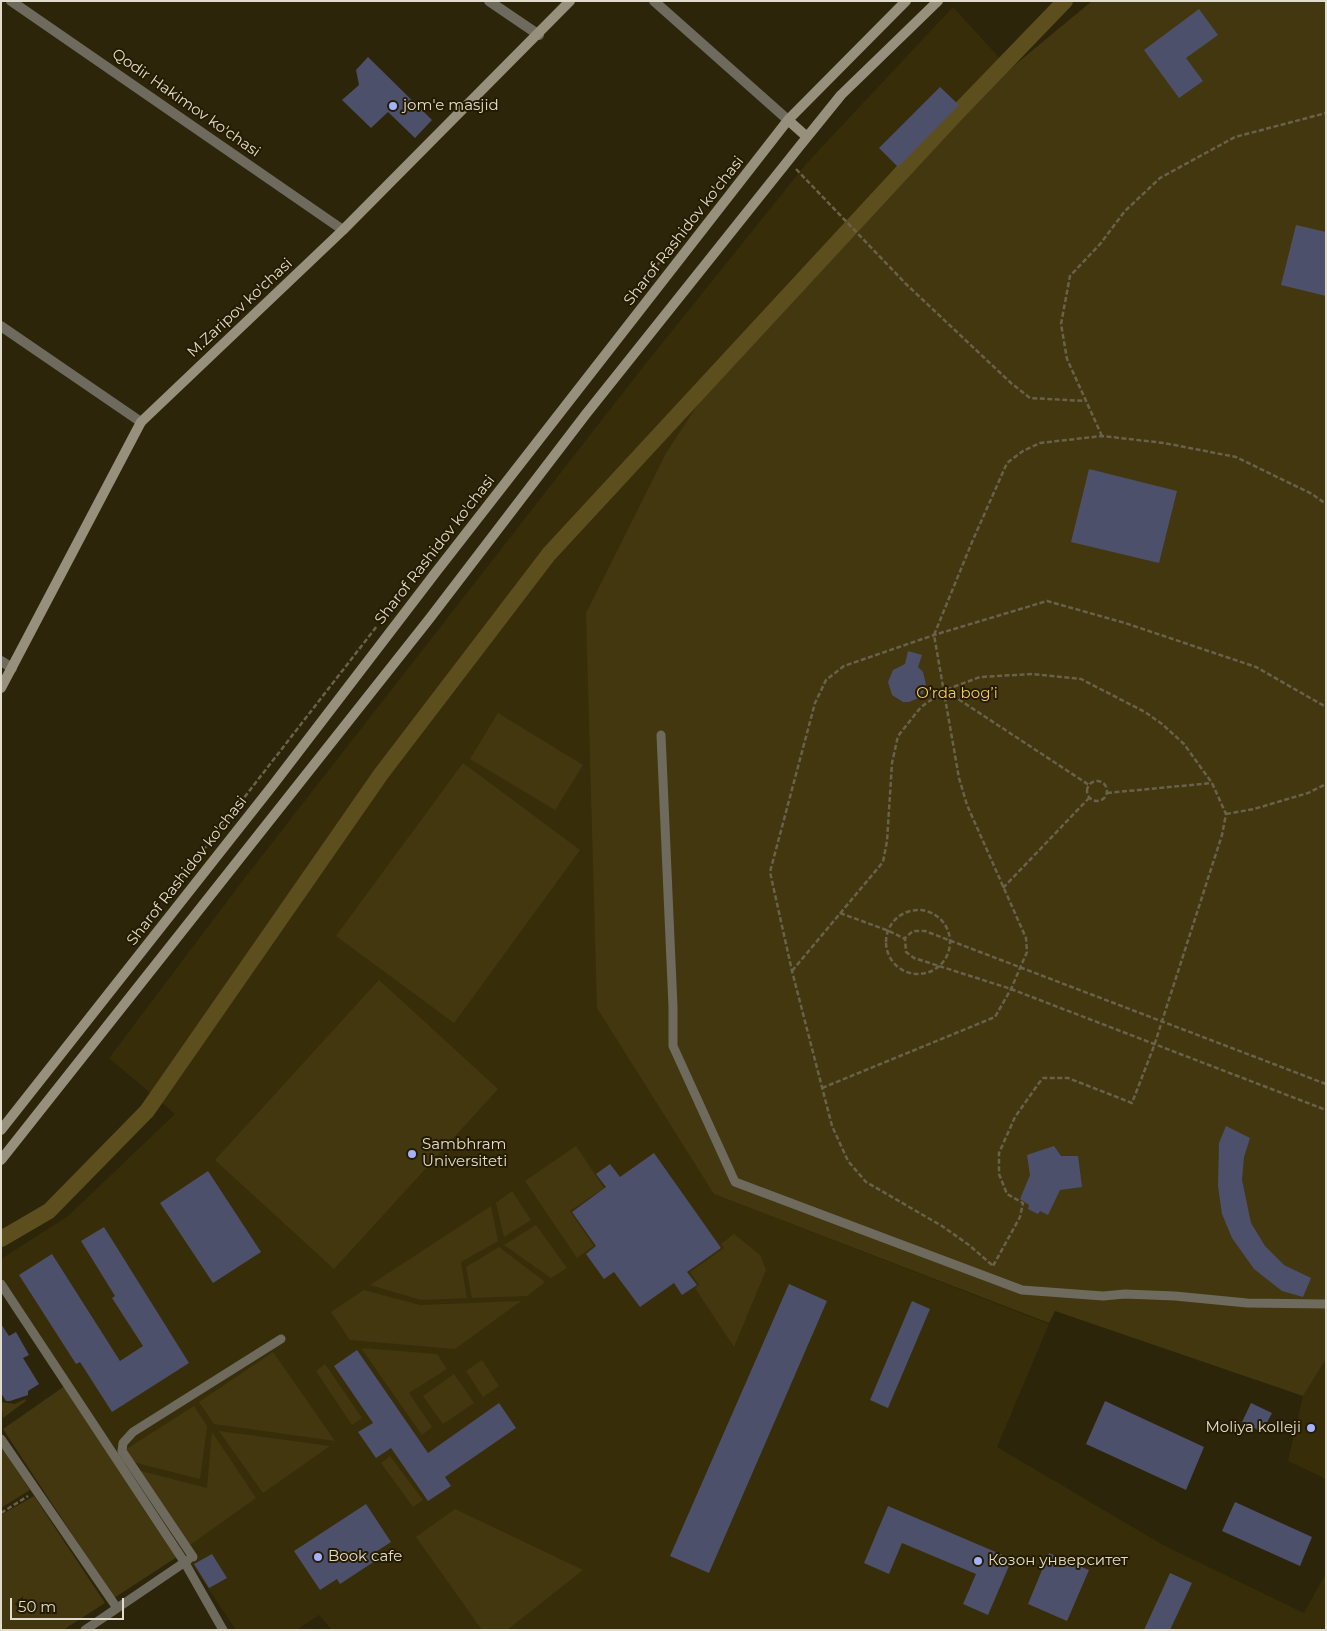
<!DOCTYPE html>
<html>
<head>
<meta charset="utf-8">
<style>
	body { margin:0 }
	#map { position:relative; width:1327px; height:1631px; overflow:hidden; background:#2d2509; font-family:Montserrat,sans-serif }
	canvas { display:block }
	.frame { position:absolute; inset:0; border:2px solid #e1dccc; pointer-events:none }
	.scale { position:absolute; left:10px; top:1598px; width:114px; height:22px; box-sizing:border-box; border:2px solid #e1dccc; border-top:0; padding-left:6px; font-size:15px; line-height:18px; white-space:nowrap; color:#e1dccc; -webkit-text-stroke:4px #241b01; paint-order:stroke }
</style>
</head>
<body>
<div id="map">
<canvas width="1327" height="1631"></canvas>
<div class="frame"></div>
<div class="scale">50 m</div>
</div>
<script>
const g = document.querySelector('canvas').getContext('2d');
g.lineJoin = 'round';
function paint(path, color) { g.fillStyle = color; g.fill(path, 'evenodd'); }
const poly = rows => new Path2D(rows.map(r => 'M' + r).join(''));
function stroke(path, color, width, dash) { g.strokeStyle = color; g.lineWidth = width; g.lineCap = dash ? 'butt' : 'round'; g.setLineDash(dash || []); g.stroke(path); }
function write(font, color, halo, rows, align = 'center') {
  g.font = font + ' Montserrat,sans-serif'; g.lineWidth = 4; g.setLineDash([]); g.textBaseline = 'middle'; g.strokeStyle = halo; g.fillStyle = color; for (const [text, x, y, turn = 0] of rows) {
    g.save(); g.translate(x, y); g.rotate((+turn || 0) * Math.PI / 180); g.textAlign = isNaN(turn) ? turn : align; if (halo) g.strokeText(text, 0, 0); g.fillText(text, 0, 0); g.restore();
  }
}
paint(poly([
	[953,7,1005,64,981,93,702,398,715,1194,1049,1324,997,1447,1163,1545,1304,1613,1326,1573,1326,1630,332,1630,319,1615,297,1630,236,1630,1,1279,1,1259,68,1216,175,1114,109,1058,247,875,643,367,806,164],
	[1326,1359,1326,1479,1288,1461,1303,1396]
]), '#372d08');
paint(poly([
	[1092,1,1326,1,1326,1359,1303,1396,1055,1311,1049,1323,714,1194,597,1008,586,613,665,455,702,398,981,93],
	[498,713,583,765,555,810,470,759],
	[463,763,580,850,454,1023,336,936],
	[379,980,498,1089,334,1269,215,1160],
	[576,1146,604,1188,570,1211,594,1246,577,1258,525,1181],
	[512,1191,531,1220,504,1237,496,1203],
	[491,1206,498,1241,461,1262,467,1298,421,1300,370,1285],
	[536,1225,567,1268,551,1278,504,1245],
	[734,1234,760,1255,766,1270,734,1347,695,1288,699,1285,690,1272,724,1248,721,1244],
	[499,1247,545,1282,527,1296,472,1298,466,1267],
	[364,1290,420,1305,521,1301,455,1349,350,1340,331,1312],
	[361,1348,437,1354,447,1369,409,1393,432,1427,422,1435],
	[273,1352,335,1441,214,1424,199,1402],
	[482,1360,499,1386,483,1397,466,1371],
	[325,1364,362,1418,352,1425,316,1371],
	[454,1374,474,1403,443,1424,423,1396],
	[69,1383,183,1553,114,1598,3,1429],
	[25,1399,26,1401,3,1418,1,1402,15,1404],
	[194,1406,207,1426,200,1479,133,1462,125,1450],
	[219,1431,330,1446,263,1493],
	[212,1432,256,1498,187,1547,137,1470,207,1488],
	[1,1447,30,1490,1,1508],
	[390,1456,423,1500,413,1507,381,1463],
	[34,1496,105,1603,63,1630,1,1630,1,1515],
	[455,1509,583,1570,507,1630,482,1630,416,1537]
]), '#433710');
stroke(poly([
	[1,1239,49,1211,147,1111,381,774,549,554,955,115,1065,1]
]), '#5d4e1e', 16);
paint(poly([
	[1199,9,1218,35,1186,58,1203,81,1179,98,1144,50],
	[368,57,432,120,415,138,388,112,371,128,342,100,359,85,356,70],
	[940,87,959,105,898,167,879,148],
	[1296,225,1326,232,1326,296,1281,285],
	[1089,469,1177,491,1159,563,1071,542],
	[908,651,922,655,918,667,923,672,926,685,921,697,909,702,903,702,892,695,888,682,893,670,905,664],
	[1226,1126,1250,1138,1244,1157,1242,1180,1251,1223,1265,1246,1284,1265,1311,1278,1303,1297,1282,1291,1254,1269,1232,1238,1222,1214,1218,1186,1219,1143],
	[1054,1146,1061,1156,1078,1156,1082,1187,1060,1190,1048,1215,1040,1211,1038,1214,1028,1209,1029,1205,1020,1199,1030,1175,1027,1155],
	[654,1153,721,1248,687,1272,697,1285,682,1295,674,1283,640,1307,614,1272,604,1279,586,1254,596,1246,572,1212,606,1187,596,1174,610,1164,620,1177],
	[208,1171,261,1252,213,1283,160,1203],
	[104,1227,189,1363,112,1412,80,1362,76,1364,19,1275,52,1254,120,1361,143,1346,112,1298,115,1296,81,1241],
	[789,1284,827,1301,709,1573,670,1556],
	[912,1301,930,1309,888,1408,870,1400],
	[1,1324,9,1336,16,1332,29,1355,23,1358,39,1384,28,1391,28,1395,10,1401,6,1401,1,1393],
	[357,1350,428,1453,499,1403,516,1428,445,1477,451,1486,428,1501,391,1448,376,1458,358,1432,373,1423,334,1366],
	[1105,1401,1204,1447,1186,1490,1086,1444],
	[1251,1403,1272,1413,1262,1432,1242,1422],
	[1235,1502,1312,1537,1300,1566,1222,1531],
	[366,1504,391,1542,374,1553,378,1559,340,1584,337,1579,320,1590,294,1551],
	[888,1506,1012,1559,988,1615,963,1604,976,1574,902,1543,889,1574,864,1563],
	[1049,1553,1089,1570,1067,1621,1028,1604],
	[212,1554,227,1578,209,1588,194,1564],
	[1170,1573,1192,1583,1170,1630,1144,1630]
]), '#4c506b');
stroke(poly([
	[796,169,906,284,1011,383,1030,398,1085,401],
	[639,288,667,253],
	[1102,436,1067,359,1061,324,1070,276,1101,243,1125,211,1160,178,1235,137,1326,113],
	[946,691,1089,785],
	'1087 791a10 10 0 1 1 20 0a10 10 0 1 1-20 0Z',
	[1107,793,1212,783],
	[1226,814,1254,809,1308,793,1326,784],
	[1003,888,1089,798],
	[171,892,377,626],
	'886 942a32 32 0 1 1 64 0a32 32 0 1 1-64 0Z',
	[840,913,889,931,905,939],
	[792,971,883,862,887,841,892,763,898,736,921,707,945,690,980,677,1033,674,1081,679,1145,712,1162,724,1184,744,1212,783,1226,814,1222,835,1154,1046,1132,1103,1068,1078,1043,1078,1039,1083,1015,1117,999,1153,999,1174,1007,1194,1023,1203,1020,1217,993,1266],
	[1326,1084,925,931,913,931,905,938,906,952,914,958,1011,989,1326,1110],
	[822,1088,995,1017,1011,989,1027,952,1026,938,967,805,959,778,934,635,972,542,1007,463,1023,451,1040,443,1102,436,1164,443,1236,457,1312,494,1326,504],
	[992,1265,969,1245,942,1226,866,1182,848,1161,832,1126,792,971,770,872,815,703,826,680,844,666,934,635,1047,601,1125,623,1256,667,1326,707],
	[1,1513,28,1496]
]), '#69624a', 2.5, [5, 2.5]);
stroke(poly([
	[661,735,673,1007,673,1046,735,1182,1022,1290,1103,1296,1125,1294,1175,1296,1247,1303,1326,1304],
	[1,1284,185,1563,223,1630],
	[1,1439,117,1608],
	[193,1557,122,1451,123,1443,133,1432,281,1339],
	[85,1630,188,1560]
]), '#6e6a5d', 9);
stroke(poly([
	[11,1,343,230],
	[489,1,539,35],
	[654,1,788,120],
	[1,326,141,422],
	[1,661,12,668]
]), '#6e6a5d', 10);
stroke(poly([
	[788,120,807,137],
	[1,688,141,422,343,230,570,1],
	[1,1130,273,785,436,572,788,120,906,1],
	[1,1160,430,618,586,414,799,147,841,95,938,1]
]), '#97907c', 10);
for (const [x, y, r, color] of [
	[393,106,5,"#a5b1fc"],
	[412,1154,5,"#a5b1fc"],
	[1311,1428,5,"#a5b1fc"],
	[318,1557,5,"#a5b1fc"],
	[978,1561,5,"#a5b1fc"]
]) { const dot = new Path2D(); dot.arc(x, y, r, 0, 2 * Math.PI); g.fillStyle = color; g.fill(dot); stroke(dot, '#241b01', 2); }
write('15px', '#e1dccc', '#241b01', [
	["Qodir Hakimov ko'chasi",186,103,35],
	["Sharof Rashidov ko'chasi",684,231,-52],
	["M.Zaripov ko'chasi",240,308,-43],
	["Sharof Rashidov ko'chasi",435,550,-52],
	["Sharof Rashidov ko'chasi",187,871,-52]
]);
write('15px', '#e1dccc', '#241b01', [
	["jom'e masjid",403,106],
	["Sambhram",422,1145],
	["Universiteti",422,1162],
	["Moliya kolleji",1301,1428,"right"],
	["Book cafe",328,1557],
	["Козон унверситет",988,1561]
], 'left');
write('15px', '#f0cb51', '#241b01', [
	["O’rda bog’i",957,694]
]);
</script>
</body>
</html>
